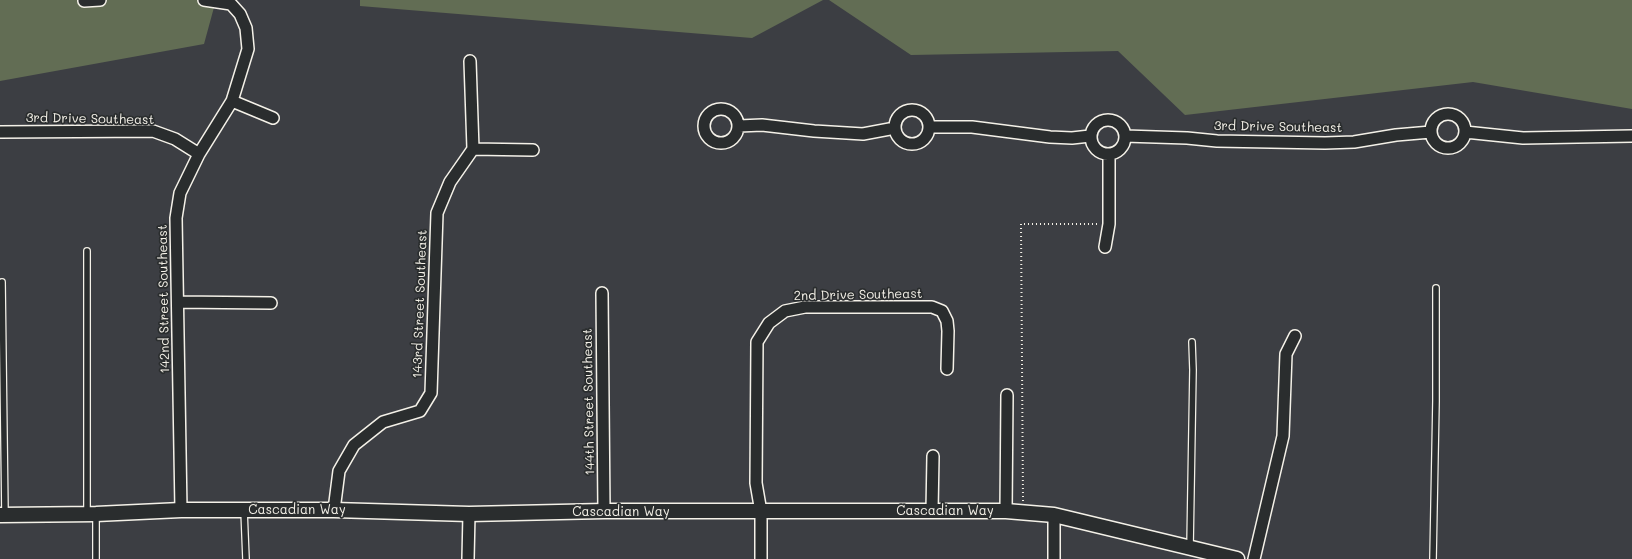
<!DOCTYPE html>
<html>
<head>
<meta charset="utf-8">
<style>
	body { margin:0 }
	canvas { display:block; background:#3c3e43 }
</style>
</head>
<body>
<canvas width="1632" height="559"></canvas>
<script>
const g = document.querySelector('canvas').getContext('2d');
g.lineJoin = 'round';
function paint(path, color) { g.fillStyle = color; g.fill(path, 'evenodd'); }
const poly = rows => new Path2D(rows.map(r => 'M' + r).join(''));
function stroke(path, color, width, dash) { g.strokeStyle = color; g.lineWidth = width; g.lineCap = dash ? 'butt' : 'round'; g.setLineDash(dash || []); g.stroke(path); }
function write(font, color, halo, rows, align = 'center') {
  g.font = font + ' Mali,sans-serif'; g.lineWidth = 3.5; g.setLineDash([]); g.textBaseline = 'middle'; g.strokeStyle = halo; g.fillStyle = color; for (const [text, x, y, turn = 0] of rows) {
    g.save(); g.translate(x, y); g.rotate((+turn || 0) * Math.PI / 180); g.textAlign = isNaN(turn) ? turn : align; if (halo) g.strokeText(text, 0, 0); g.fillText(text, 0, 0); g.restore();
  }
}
paint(poly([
	[0,0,216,0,204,44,0,81],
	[360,0,823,0,752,38,360,6],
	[829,0,1632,0,1632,109,1473,82,1185,115,1118,51,911,55]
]), '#626d54');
const service = poly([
	[2,282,5,515],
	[244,510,246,559],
	[87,514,87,251],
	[1190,547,1193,370,1192,342],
	[96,559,96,514],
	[1433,559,1436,401,1436,288]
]);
const minor = poly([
	[84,1,100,0],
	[232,101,273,118],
	'704 126a17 17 0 1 1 34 0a17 17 0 1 1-34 0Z',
	'895 127a17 17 0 1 1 34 0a17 17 0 1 1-34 0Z',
	'1431 131a17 17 0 1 1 34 0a17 17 0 1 1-34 0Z',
	'1091 137a17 17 0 1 1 34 0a17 17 0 1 1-34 0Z',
	[739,126,762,125,814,131,863,134,895,128],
	[930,127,972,127,1050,137,1072,138,1090,136],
	[0,132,153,131,175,139,199,154],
	[1465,132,1523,138,1632,136],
	[1125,136,1187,138,1217,141,1325,143,1354,142,1396,135,1431,132],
	[473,149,533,150],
	[1105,247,1109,224,1109,154],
	[602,293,604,511],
	[178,302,271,303],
	[181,510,176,218,180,193,199,154,232,101,248,49,246,28,240,14,231,4,204,0],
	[334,510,339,471,354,445,383,422,420,411,431,393,437,213,450,182,473,149,470,61],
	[932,511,933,456],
	[1006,511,1007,395],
	[468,559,469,514],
	[761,559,761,512,756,483,757,342,769,323,785,311,805,307,932,307,942,311,947,321,948,331,947,369],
	[1054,559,1054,515],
	[1254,559,1283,436,1286,354,1295,336]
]);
const tertiary = poly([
	[0,515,96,514,181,510,334,510,469,514,604,511,1006,511,1054,515,1237,559]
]);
stroke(service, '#f4f1e8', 8);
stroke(minor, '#f4f1e8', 14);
stroke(tertiary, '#f4f1e8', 17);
stroke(poly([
	[1023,501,1021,224,1098,224]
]), '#f4f1e8', 2, [1, 3]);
stroke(service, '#2a2d2e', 5.5);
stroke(minor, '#2a2d2e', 11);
stroke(tertiary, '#2a2d2e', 14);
write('13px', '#f4f1e8', '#2a2d2e', [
	["3rd Drive Southeast",90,119,1],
	["3rd Drive Southeast",1278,127,1],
	["2nd Drive Southeast",858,295,-1],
	["142nd Street Southeast",164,299,-91],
	["143rd Street Southeast",420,304,-88],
	["144th Street Southeast",589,402,-91],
	["Cascadian Way",297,510],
	["Cascadian Way",945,511],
	["Cascadian Way",621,512]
]);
</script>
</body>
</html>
